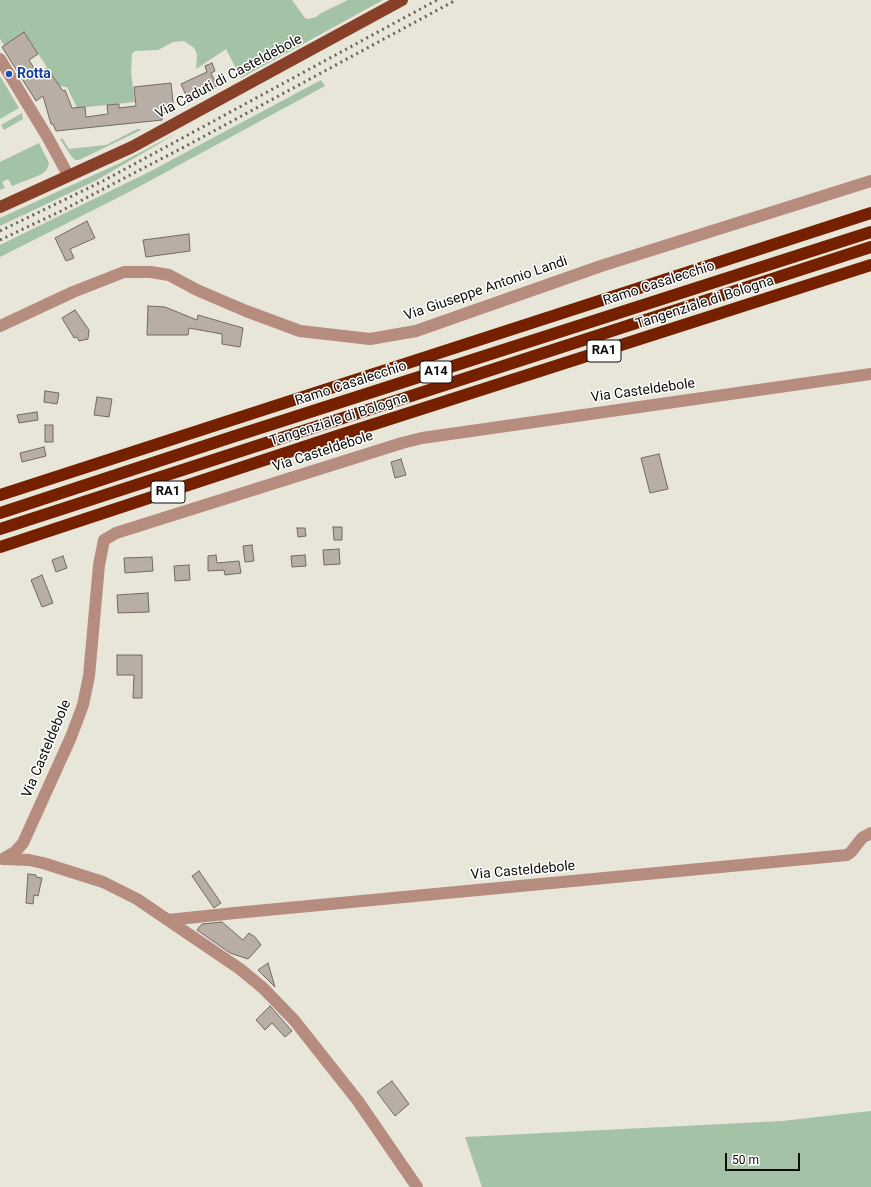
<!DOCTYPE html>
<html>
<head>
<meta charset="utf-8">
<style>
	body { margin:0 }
	#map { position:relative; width:871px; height:1187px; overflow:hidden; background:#e8e5d9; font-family:Roboto,sans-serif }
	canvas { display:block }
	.scale { position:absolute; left:725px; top:1153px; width:75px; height:18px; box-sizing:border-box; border:2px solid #0d0c08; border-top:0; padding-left:5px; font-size:12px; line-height:14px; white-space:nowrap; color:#0d0c08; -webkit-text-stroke:3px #fff; paint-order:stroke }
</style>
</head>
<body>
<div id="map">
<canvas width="871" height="1187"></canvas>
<div class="scale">50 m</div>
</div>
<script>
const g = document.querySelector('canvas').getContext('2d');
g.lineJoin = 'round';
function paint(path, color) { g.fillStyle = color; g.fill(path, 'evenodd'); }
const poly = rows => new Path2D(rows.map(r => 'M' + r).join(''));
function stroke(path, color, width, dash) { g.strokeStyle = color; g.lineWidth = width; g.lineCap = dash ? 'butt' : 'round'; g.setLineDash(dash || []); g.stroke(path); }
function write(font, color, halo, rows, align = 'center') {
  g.font = font + ' Roboto,sans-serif'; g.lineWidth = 3; g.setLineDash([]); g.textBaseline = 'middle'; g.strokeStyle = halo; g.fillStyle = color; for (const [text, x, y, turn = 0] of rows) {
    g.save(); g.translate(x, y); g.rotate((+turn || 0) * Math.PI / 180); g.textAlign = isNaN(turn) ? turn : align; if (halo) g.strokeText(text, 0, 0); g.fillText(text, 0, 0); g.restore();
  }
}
paint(poly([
	[0,0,292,0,305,18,308,19,316,17,321,13,348,0,383,0,241,78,226,49,196,69,197,56,196,51,193,47,184,41,173,42,158,50,135,51,132,54,131,73,135,102,77,108,67,87,59,86,25,33,4,45,0,39],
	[0,76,19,108,0,119],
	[321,80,325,86,131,191,0,257,0,245,151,171],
	[22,113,23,119,4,130,1,125],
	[137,129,140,129,141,130,79,160,75,160,72,157,60,139,63,139,69,149,106,145],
	[177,133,97,180,0,226,0,218,120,163],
	[39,143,48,161,49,164,46,171,40,175,12,186,8,179,2,182,5,188,0,190,0,162],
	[871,1111,871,1187,482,1187,465,1137,782,1121]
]), '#a3c2a6');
const building = poly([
	[24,32,38,54,29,60,37,73,39,73,47,68,63,91,65,90,72,108,85,107,86,117,108,114,107,105,119,104,119,108,136,106,134,87,171,83,174,112,162,113,162,120,56,131,53,124,51,124,43,96,36,101,2,47,24,32],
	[212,63,215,71,211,73,217,86,214,87,215,89,189,102,181,84,207,72,205,66,212,63],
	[87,221,95,238,70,249,74,258,66,261,55,238,87,221],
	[189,234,190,251,146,257,143,240,189,234],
	[148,306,165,307,197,320,198,315,243,328,240,347,222,344,222,334,189,328,188,335,147,335,148,306],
	[75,310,89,330,88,339,79,341,77,337,74,338,62,318,75,310],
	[45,391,59,393,57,404,44,402,45,391],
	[97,397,112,399,109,417,94,415,97,397],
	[37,412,38,420,19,423,17,415,37,412],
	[45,425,53,425,53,442,45,442,45,425],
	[44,447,46,456,22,462,20,453,44,447],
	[659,454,668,489,650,493,641,458,659,454],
	[401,459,406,475,395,478,391,462,401,459],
	[333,527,342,527,342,540,334,540,333,527],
	[297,528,305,528,306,536,298,537,297,528],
	[252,545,254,561,245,562,243,546,252,545],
	[339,549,340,564,324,565,323,550,339,549],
	[216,555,217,563,239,561,241,573,225,575,224,570,208,571,208,556,216,555],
	[305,555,306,566,292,567,291,556,305,555],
	[63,556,67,568,56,572,52,560,63,556],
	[152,557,153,571,125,573,124,558,152,557],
	[189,565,190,580,175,581,174,566,189,565],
	[42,575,53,603,42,607,31,580,42,575],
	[148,593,149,612,118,613,117,595,148,593],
	[117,655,142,655,142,698,133,698,134,675,117,675,117,655],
	[199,871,221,903,214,908,192,876,199,871],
	[28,874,36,875,36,877,42,878,38,896,34,895,33,904,26,903,28,874],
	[222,922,243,940,249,933,255,937,261,945,248,959,230,953,197,930,202,924,222,922],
	[268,963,275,987,258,970,268,963],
	[270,1006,292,1031,285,1037,272,1023,265,1030,256,1020,270,1006],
	[392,1081,409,1104,395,1116,377,1092,392,1081]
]);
paint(building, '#b8aea6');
stroke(building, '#726962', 1);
stroke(poly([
	[0,59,48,138,68,175],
	[0,326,73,292,124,272,151,272,169,275,197,290,246,311,300,331,370,339,416,331,601,266,871,181],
	[3,859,15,852,23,843,71,737,83,705,89,676,99,565,104,540,116,533,402,443,422,438,871,374],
	[4,859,29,860,43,863,103,882,137,899,240,969,263,988,294,1020,358,1101,417,1187],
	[168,920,235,913,847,855,851,852,862,838,871,833]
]), '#b68c7e', 12);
stroke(poly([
	[0,207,132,147,402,0]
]), '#884028', 12);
stroke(poly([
	[0,495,871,213],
	[0,513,232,437,871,232],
	[0,529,871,247],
	[0,547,337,436,871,265]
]), '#752100', 12);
stroke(poly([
	[0,231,103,181,437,0],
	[0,240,61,211,186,146,456,0]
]), '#66645d', 3, [2, 4]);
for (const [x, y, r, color] of [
	[9,74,4,"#1a4fb4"]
]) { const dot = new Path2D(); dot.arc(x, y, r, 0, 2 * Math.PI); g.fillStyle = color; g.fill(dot); stroke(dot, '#fff', 1.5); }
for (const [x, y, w] of [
	[604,351,34],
	[436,372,32],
	[168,492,34]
]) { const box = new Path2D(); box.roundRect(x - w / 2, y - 11, w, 22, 3); g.fillStyle = '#fff'; g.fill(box); stroke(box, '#0d0c08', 1); }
write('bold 13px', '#0d0c08', null, [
	["RA1",604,351],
	["A14",436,372],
	["RA1",168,492]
]);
write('bold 14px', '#164399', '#fff', [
	["Rotta",17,74]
], 'left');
write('14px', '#0d0c08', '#fff', [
	["Via Caduti di Casteldebole",229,77,-28],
	["Ramo Casalecchio",659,284,-18],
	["Via Giuseppe Antonio Landi",486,289,-19],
	["Tangenziale di Bologna",705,303,-18],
	["Ramo Casalecchio",351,384,-18],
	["Via Casteldebole",643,391,-8],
	["Tangenziale di Bologna",339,420,-18],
	["Via Casteldebole",323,452,-18],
	["Via Casteldebole",47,749,-67],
	["Via Casteldebole",523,871,-5]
]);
</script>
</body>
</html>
